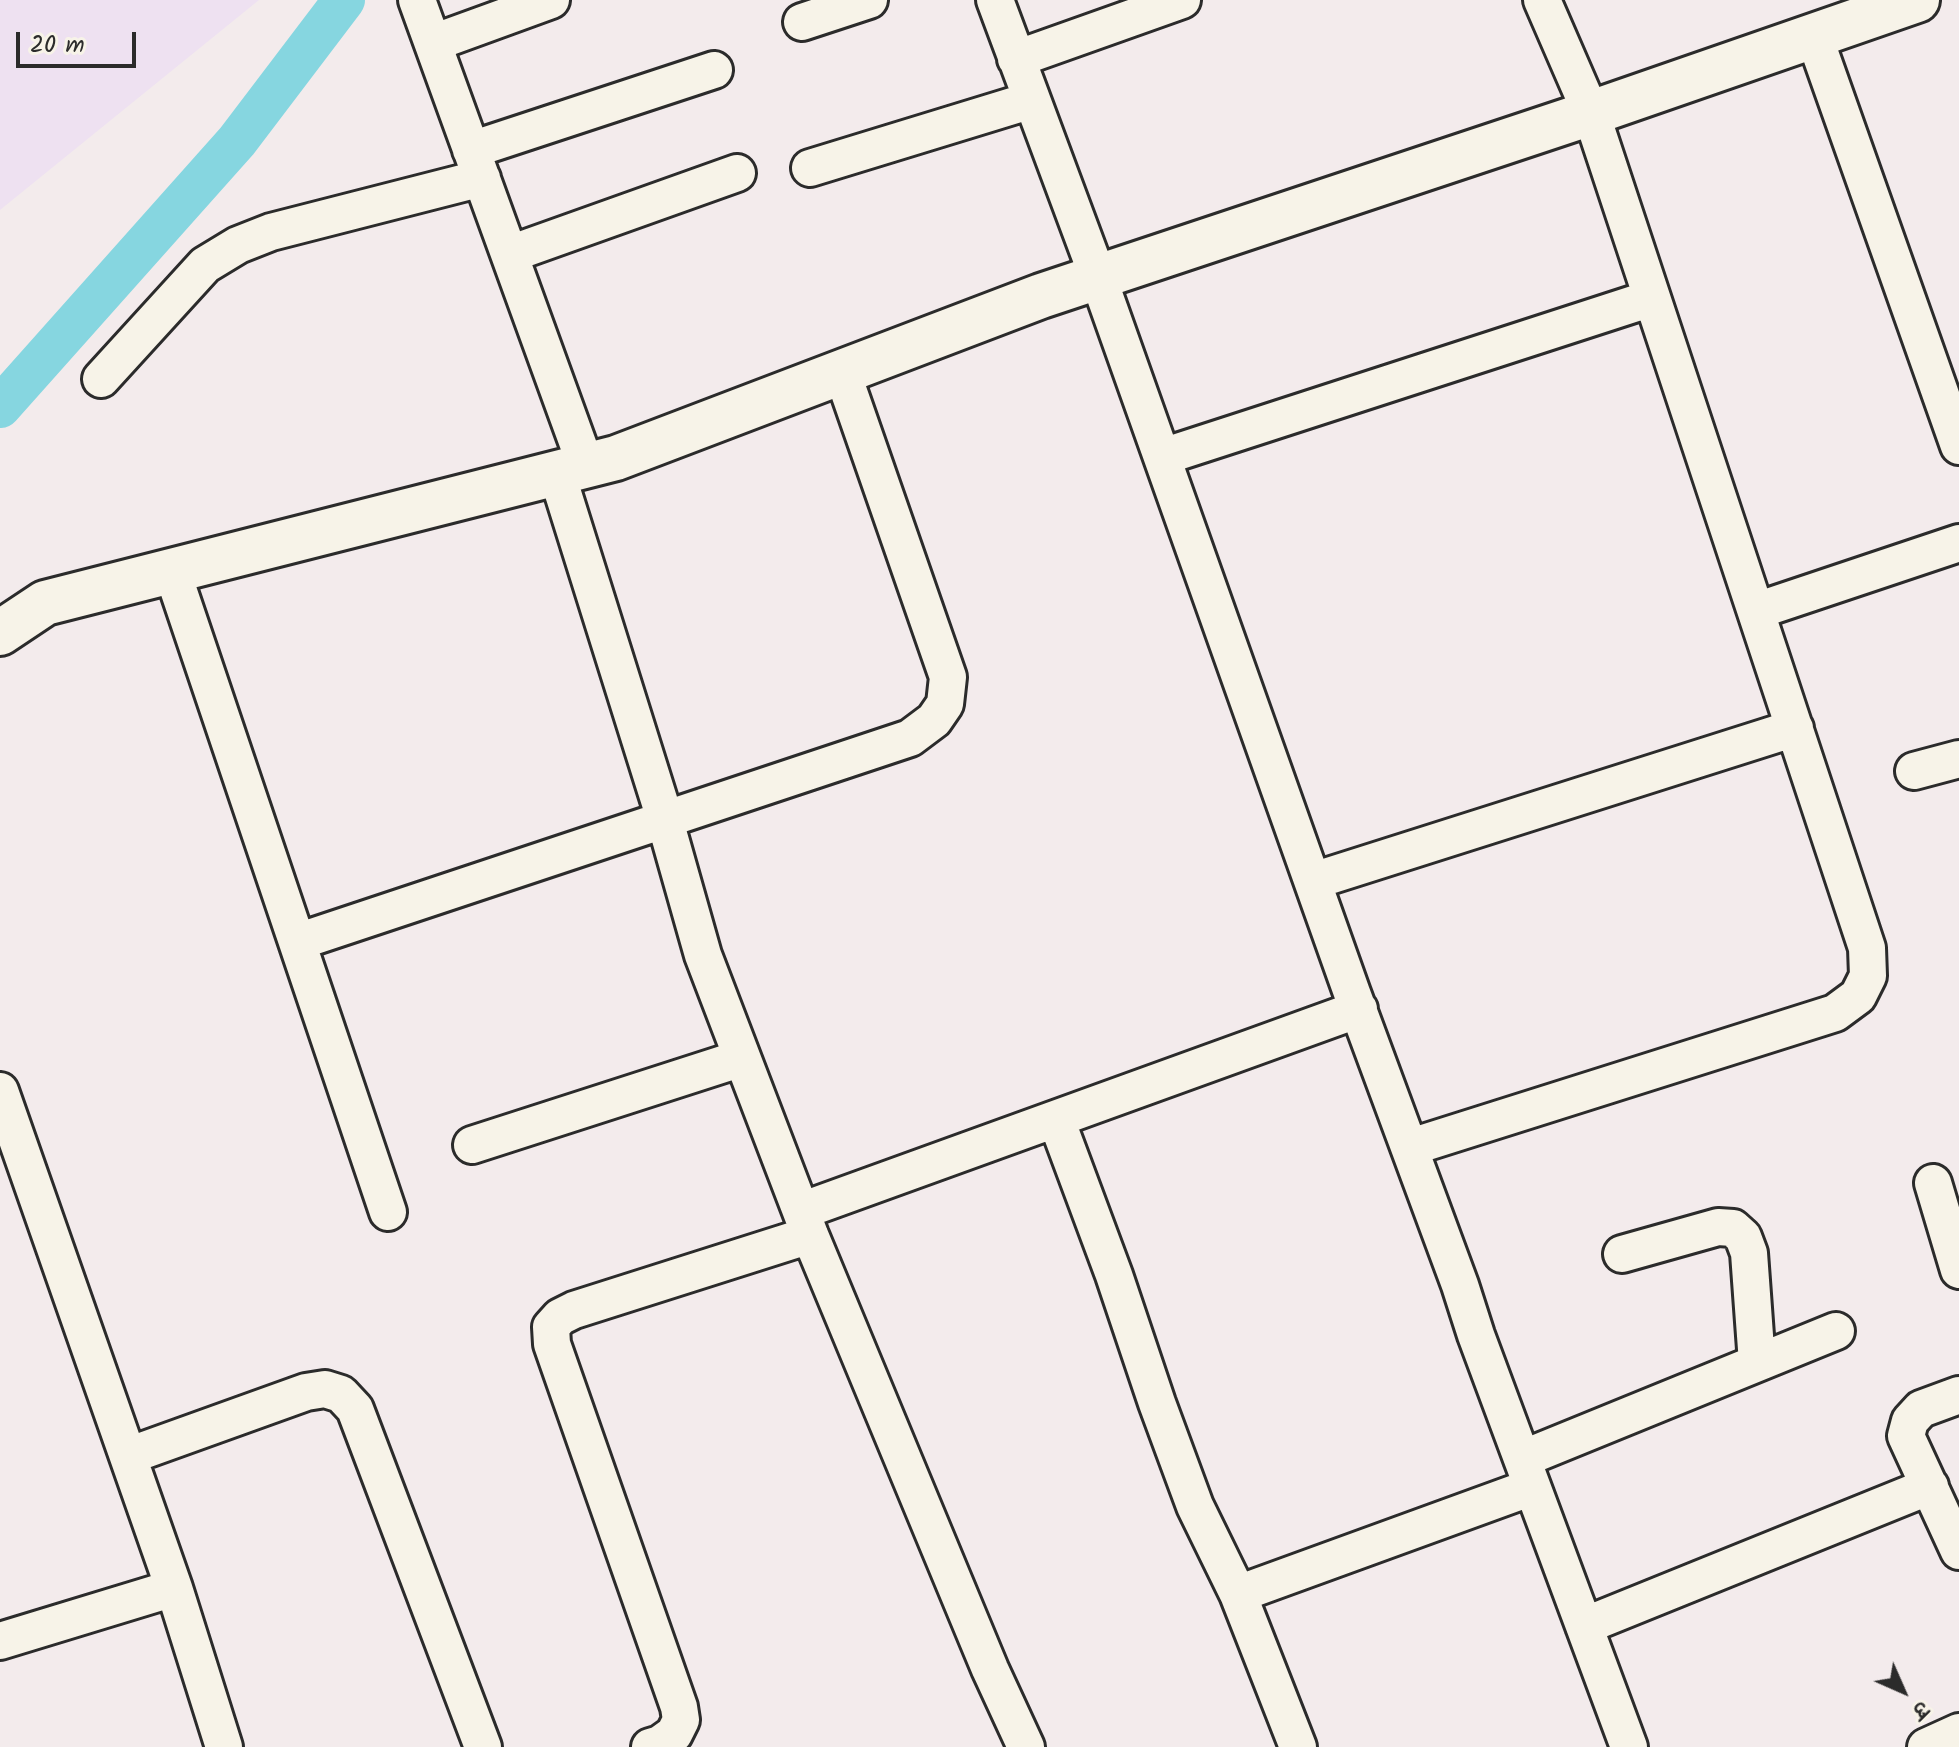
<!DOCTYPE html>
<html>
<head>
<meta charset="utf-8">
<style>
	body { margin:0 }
	#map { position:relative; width:1959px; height:1747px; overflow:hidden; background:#f3ebec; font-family:Kalam,"Playpen Sans Deva",sans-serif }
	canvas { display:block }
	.north { position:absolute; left:1863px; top:1651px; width:80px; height:80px; -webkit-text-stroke:6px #f7f3e8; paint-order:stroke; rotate:135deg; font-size:22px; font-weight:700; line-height:32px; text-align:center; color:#2b2b2b }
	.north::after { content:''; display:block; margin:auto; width:28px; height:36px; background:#2b2b2b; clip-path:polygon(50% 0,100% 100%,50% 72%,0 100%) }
	.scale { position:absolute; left:16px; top:32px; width:120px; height:36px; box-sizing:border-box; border:4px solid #2b2b2b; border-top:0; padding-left:10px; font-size:24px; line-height:28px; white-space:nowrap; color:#2b2b2b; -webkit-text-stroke:6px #f7f3e8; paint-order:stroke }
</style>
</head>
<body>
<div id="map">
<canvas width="1959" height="1747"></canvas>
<div class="north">उ</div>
<div class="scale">20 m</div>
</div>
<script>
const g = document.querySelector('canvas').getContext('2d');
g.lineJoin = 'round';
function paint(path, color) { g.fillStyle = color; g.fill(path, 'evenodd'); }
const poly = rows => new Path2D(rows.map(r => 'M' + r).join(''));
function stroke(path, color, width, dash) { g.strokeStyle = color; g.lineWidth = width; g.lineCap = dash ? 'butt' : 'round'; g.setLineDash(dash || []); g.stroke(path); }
paint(poly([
	[0,0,259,0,0,210]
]), '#eee1f1');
stroke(poly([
	[0,407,237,141,344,0]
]), '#86d6e0', 42);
const minor = poly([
	[417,0,586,466],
	[995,0,1098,277,1352,993,1460,1285,1476,1335,1629,1747],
	[802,22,869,0],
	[1814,36,1959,446],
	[433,43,551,0],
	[1016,59,1182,0],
	[471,150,714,70],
	[810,168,1032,100],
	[510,254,737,173],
	[101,379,205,265,238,245,271,232,482,178],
	[1162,457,1652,298],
	[557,474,660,803,703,955,810,1235,990,1669,1026,1747],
	[172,571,388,1212],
	[1756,611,1959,543],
	[1914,771,1959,759],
	[1313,881,1795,728],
	[297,942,910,738,934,720,945,704,948,677,842,372],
	[0,1091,174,1588,0,1641],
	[1056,1119,1114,1275,1157,1403,1195,1506,1238,1594],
	[472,1145,742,1058],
	[1411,1147,1835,1013,1858,996,1868,976,1867,948,1591,113,1542,0],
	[1933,1183,1959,1270],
	[801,1211,1359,1009],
	[1622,1254,1718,1227,1733,1228,1743,1237,1749,1253,1757,1363],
	[1959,1395,1921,1409,1910,1421,1906,1436,1959,1551],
	[128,1456,306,1392,325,1389,341,1394,355,1409,483,1747],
	[1522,1459,1836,1331],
	[174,1588,224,1747],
	[1584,1626,1930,1486],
	[650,1747,660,1744,674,1734,681,1720,679,1707,552,1344,551,1327,560,1317,574,1310,810,1235],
	[1298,1747,1238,1594,1532,1487],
	[1926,1747,1959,1732]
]);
const tertiary = poly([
	[0,633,45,603,616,458,1041,296,1591,113,1917,0]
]);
stroke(minor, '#2b2b2b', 42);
stroke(tertiary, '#2b2b2b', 50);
stroke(minor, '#f7f3e8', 36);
stroke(tertiary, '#f7f3e8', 44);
</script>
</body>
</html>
